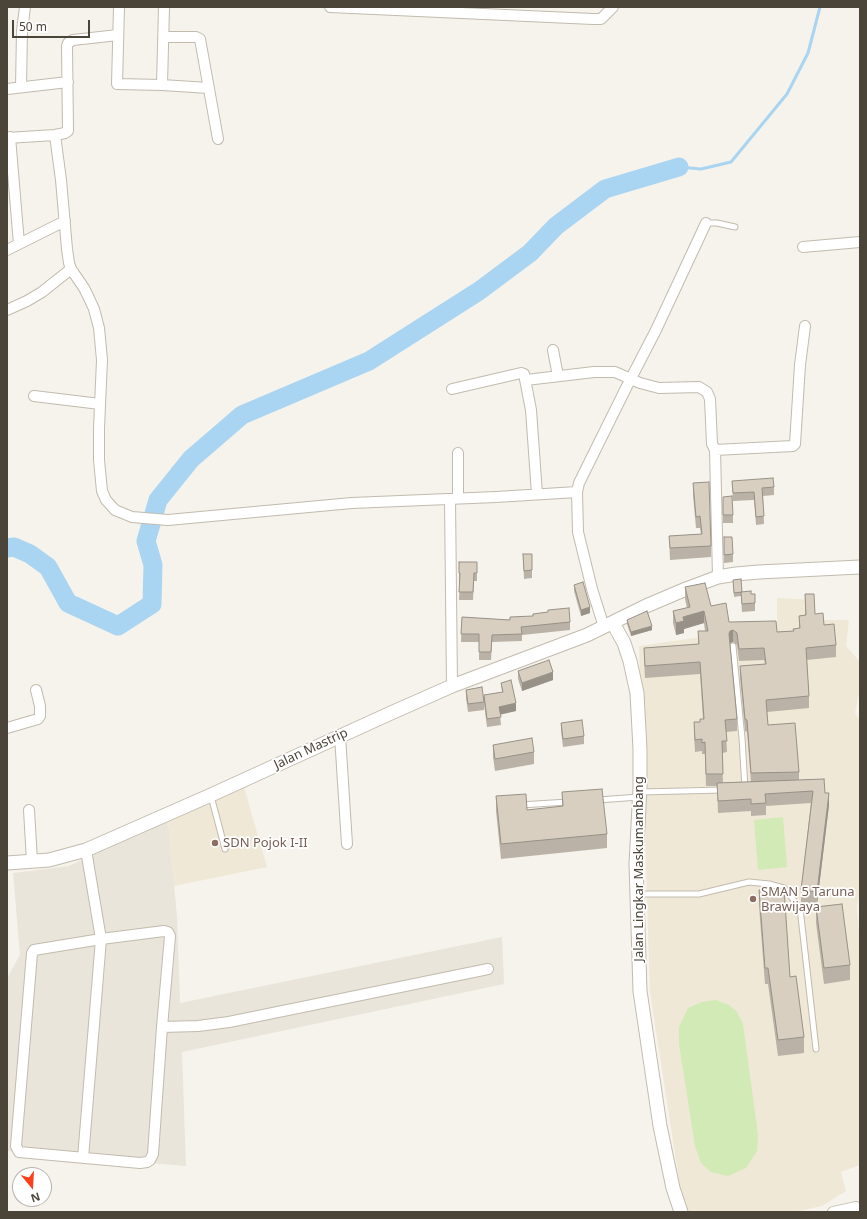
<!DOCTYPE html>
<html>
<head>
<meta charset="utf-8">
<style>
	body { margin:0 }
	#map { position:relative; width:867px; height:1219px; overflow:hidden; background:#f6f3ec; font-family:"Noto Sans",sans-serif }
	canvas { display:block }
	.frame { position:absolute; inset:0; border:8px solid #4b4439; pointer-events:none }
	.north { position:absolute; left:12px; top:1167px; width:40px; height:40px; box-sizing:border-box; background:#fff; border:1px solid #b7b4b0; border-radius:50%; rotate:162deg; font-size:11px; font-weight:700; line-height:16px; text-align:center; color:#4b4439 }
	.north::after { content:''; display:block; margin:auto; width:14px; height:18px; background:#fc3f1d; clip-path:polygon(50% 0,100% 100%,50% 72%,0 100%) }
	.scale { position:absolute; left:12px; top:20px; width:78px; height:18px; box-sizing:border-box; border:2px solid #4b4439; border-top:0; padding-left:5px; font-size:12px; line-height:14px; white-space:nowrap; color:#4b4439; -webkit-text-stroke:3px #fff; paint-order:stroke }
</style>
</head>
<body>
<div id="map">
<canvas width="867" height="1219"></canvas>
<div class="frame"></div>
<div class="north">N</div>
<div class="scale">50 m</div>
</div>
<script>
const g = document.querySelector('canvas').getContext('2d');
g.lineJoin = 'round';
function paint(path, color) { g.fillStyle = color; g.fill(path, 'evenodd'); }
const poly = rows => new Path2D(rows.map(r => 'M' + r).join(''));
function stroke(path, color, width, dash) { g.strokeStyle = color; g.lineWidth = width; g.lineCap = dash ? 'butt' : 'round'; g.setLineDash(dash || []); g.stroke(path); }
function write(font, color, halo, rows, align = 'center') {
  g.font = font + ' "Noto Sans",sans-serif'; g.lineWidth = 3.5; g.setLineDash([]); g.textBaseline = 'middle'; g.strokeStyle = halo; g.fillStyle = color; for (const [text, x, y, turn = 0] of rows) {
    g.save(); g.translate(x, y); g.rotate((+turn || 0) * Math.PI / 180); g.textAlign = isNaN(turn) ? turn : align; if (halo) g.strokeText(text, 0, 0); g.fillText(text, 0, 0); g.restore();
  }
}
paint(poly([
	[168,819,177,916,180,1003,502,937,504,984,182,1052,186,1166,7,1151,7,978,20,955,13,873,69,866]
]), '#eae5da');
paint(poly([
	[777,598,815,600,815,620,849,620,846,646,860,662,860,688,855,713,860,721,860,889,857,908,860,947,860,1165,841,1172,846,1191,822,1206,794,1212,688,1212,681,1193,650,992,639,646,777,626],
	[244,787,267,867,174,886,168,819]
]), '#efe8d6');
paint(poly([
	[783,817,787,867,758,870,754,820],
	[716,1000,729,1005,737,1012,743,1024,758,1135,757,1151,746,1168,728,1176,711,1172,701,1163,695,1146,679,1044,679,1027,688,1008,702,1002]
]), '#d2eab5');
stroke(poly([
	[679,167,701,169,731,162,787,94,808,53,820,7]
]), '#a9d4f2', 3);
stroke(poly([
	[7,548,14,547,30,554,48,567,68,603,118,626,152,604,153,565,146,541,158,500,191,459,242,415,369,361,479,291,530,253,556,226,605,189,679,167]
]), '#a9d4f2', 19);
const service = poly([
	[706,223,717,223,735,227],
	[733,646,742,738,745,789],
	[641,792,723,790],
	[211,796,225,849],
	[598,800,639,797],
	[520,805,568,802],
	[638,894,699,894,749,882,769,884,784,888,800,908,816,1049]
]);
const minor = poly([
	[119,7,117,84,162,85,209,88],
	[330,7,593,19,601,19,613,7],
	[164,37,196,37,200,39,218,139],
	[162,85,164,7],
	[21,87,22,31,25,7],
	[7,89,68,82],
	[55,135,61,180,67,249,69,263,71,269,84,288,88,296,94,309,99,328,102,360,99,428,99,460,102,491,106,500,115,510,132,517,168,520,352,503,496,497,577,492],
	[10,137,19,244],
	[7,138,55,135,65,133,68,131,67,46,68,43,73,40,118,35],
	[803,247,860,242],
	[7,250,65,221],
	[7,310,27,301,42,292,71,269],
	[553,350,558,376],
	[526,380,594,372,615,372,640,383,659,388,699,387,707,392,710,399,712,444,715,450,793,446,795,444,800,365,805,326],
	[452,389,521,373,524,374,531,410,537,494],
	[34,396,100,404],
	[715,450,718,577],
	[458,453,458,498],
	[450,499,452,686],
	[604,627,592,589,578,532,577,492,579,483,626,388,656,330,706,223],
	[7,728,38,719,40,716,40,706,36,690],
	[340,736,347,844],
	[29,810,32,861],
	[164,931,168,932,170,936,162,1027,153,1154,150,1160,147,1162,140,1163,19,1152,16,1146,32,953,34,950,101,939,164,931],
	[162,1027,198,1026,229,1022,488,969],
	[83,1158,101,939,86,850],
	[833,1212,856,1207]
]);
const tertiary = poly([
	[613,623,624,643,630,661,637,693,640,749,640,787,636,864,640,991,660,1126,673,1188,681,1212],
	[7,863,49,860,86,850,211,795,391,713,452,686,587,635,646,606,686,589,718,577,736,574,759,572,860,567]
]);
stroke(service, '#c2bbae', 7);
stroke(minor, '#c2bbae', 12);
stroke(tertiary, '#c2bbae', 15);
stroke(service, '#fff', 5);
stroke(minor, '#fff', 10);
stroke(tertiary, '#fff', 13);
paint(poly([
	[732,481,774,487,774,495,763,496,764,524,756,525,754,500,733,501],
	[693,483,711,546,711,557,670,560,669,536,701,534,700,528,696,528,693,495],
	[723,497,733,515,733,523,723,523],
	[724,537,733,554,733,562,724,563],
	[523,554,532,570,532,578,524,579],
	[459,562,477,562,477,581,474,581,473,600,459,600,460,581,459,581],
	[733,580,742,592,751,594,755,603,755,611,742,612,741,596,734,597],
	[574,585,590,613,581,616,574,591],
	[685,587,711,606,729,622,777,632,793,631,799,628,799,616,805,615,805,594,815,614,824,625,836,645,836,657,807,660,809,696,809,708,767,712,768,725,799,772,799,780,825,793,829,805,817,904,801,902,801,890,811,803,766,806,766,815,751,816,751,811,718,813,717,786,706,786,705,754,702,754,702,751,695,752,694,734,694,722,700,722,703,719,700,674,645,678,644,660,644,648,698,644,698,631,705,631,704,623,684,629,684,633,676,635,673,623,673,611,687,608,685,599],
	[733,642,737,645,739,661,764,660,765,664,740,666,740,677,745,731,747,732,751,782,723,783,722,753,727,752,726,732,737,731,737,719,730,644,730,643],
	[462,617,510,620,570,622,570,630,522,635,522,641,492,642,491,660,479,660,479,642,461,642],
	[627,620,652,630,631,636,627,624],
	[518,671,553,680,522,691,518,679],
	[501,683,516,711,500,714,501,725,487,727,484,704,484,710,468,712,466,698,466,690,484,701,484,695,502,692],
	[561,723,584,736,584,744,563,747,561,731],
	[493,745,534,752,534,764,495,771,493,757],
	[562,792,607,834,607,848,501,859,496,811,496,796,527,810,562,807],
	[759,890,790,977,804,1037,804,1053,778,1056,768,984,765,984,759,906],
	[816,907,850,965,850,980,824,984,816,923]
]), '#bab2a6');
paint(poly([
	[590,607,590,613,581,616,581,610],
	[704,611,704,623,684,629,684,633,676,635,676,623,683,617],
	[652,626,652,630,631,636,631,632],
	[733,630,733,642,730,643,729,646,729,634,730,631],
	[553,672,553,680,522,691,522,683],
	[516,703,516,711,499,715,499,707],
	[829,793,829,805,817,904,817,892]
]), '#979187');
const building = poly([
	[773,478,774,487,762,488,764,516,756,517,754,492,733,493,732,481,773,478],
	[709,482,711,546,670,548,669,536,702,534,700,516,696,517,693,483,709,482],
	[732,496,733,515,723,515,723,497,732,496],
	[724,537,732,537,733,554,724,555,724,537],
	[523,554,532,554,532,570,524,571,523,554],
	[459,562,477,562,477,573,474,573,473,592,459,592,460,573,459,573,459,562],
	[741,579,742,592,734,593,733,580,741,579],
	[583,582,590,607,581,610,574,585,583,582],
	[705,583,711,606,726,603,729,622,776,621,777,632,794,631,793,629,800,628,799,616,806,615,805,594,814,594,815,614,823,613,824,625,834,624,836,645,806,648,809,696,766,700,768,725,795,723,799,772,751,773,747,720,745,719,740,666,766,664,764,648,739,649,737,633,733,630,730,631,729,634,737,719,725,720,727,741,722,741,723,774,706,774,705,742,702,743,702,739,695,740,694,722,700,722,700,719,704,719,700,662,645,666,644,648,699,644,698,631,708,631,704,611,683,617,684,621,676,623,673,611,690,607,685,587,705,583],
	[751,591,751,594,755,594,755,603,742,604,741,592,751,591],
	[569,608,570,622,521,627,522,634,492,635,491,652,479,652,479,634,461,634,462,617,510,620,510,617,533,616,533,614,548,612,548,610,569,608],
	[647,611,652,626,631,632,627,620,647,611],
	[549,660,553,672,522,683,518,671,549,660],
	[511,680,516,703,499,707,501,717,487,719,484,695,503,692,501,683,511,680],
	[482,687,484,702,468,704,466,690,482,687],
	[582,720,584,736,563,739,561,723,582,720],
	[532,738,534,752,495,759,493,745,532,738],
	[824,779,825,793,829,793,817,892,801,890,813,791,765,794,766,803,751,804,751,799,718,801,717,783,824,779],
	[602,789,607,834,501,844,496,796,526,794,527,810,563,806,562,792,602,789],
	[784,888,790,977,796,976,804,1037,778,1040,768,968,765,968,759,890,784,888],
	[842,904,850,965,824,968,816,907,842,904]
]);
paint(building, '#d8cfc1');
stroke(building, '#979187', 1);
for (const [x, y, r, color] of [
	[215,843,4,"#8d6e63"],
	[753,899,4,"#8d6e63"]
]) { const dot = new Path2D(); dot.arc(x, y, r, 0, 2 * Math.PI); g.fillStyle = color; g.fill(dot); stroke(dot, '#fff', 1.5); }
write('13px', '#4b4439', '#fff', [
	["Jalan Mastrip",311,749,-25],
	["Jalan Lingkar Maskumambang",639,869,-90]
]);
write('13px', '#785e54', '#fff', [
	["SDN Pojok I-II",223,843],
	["SMAN 5 Taruna",761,892],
	["Brawijaya",761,907]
], 'left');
</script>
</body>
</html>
